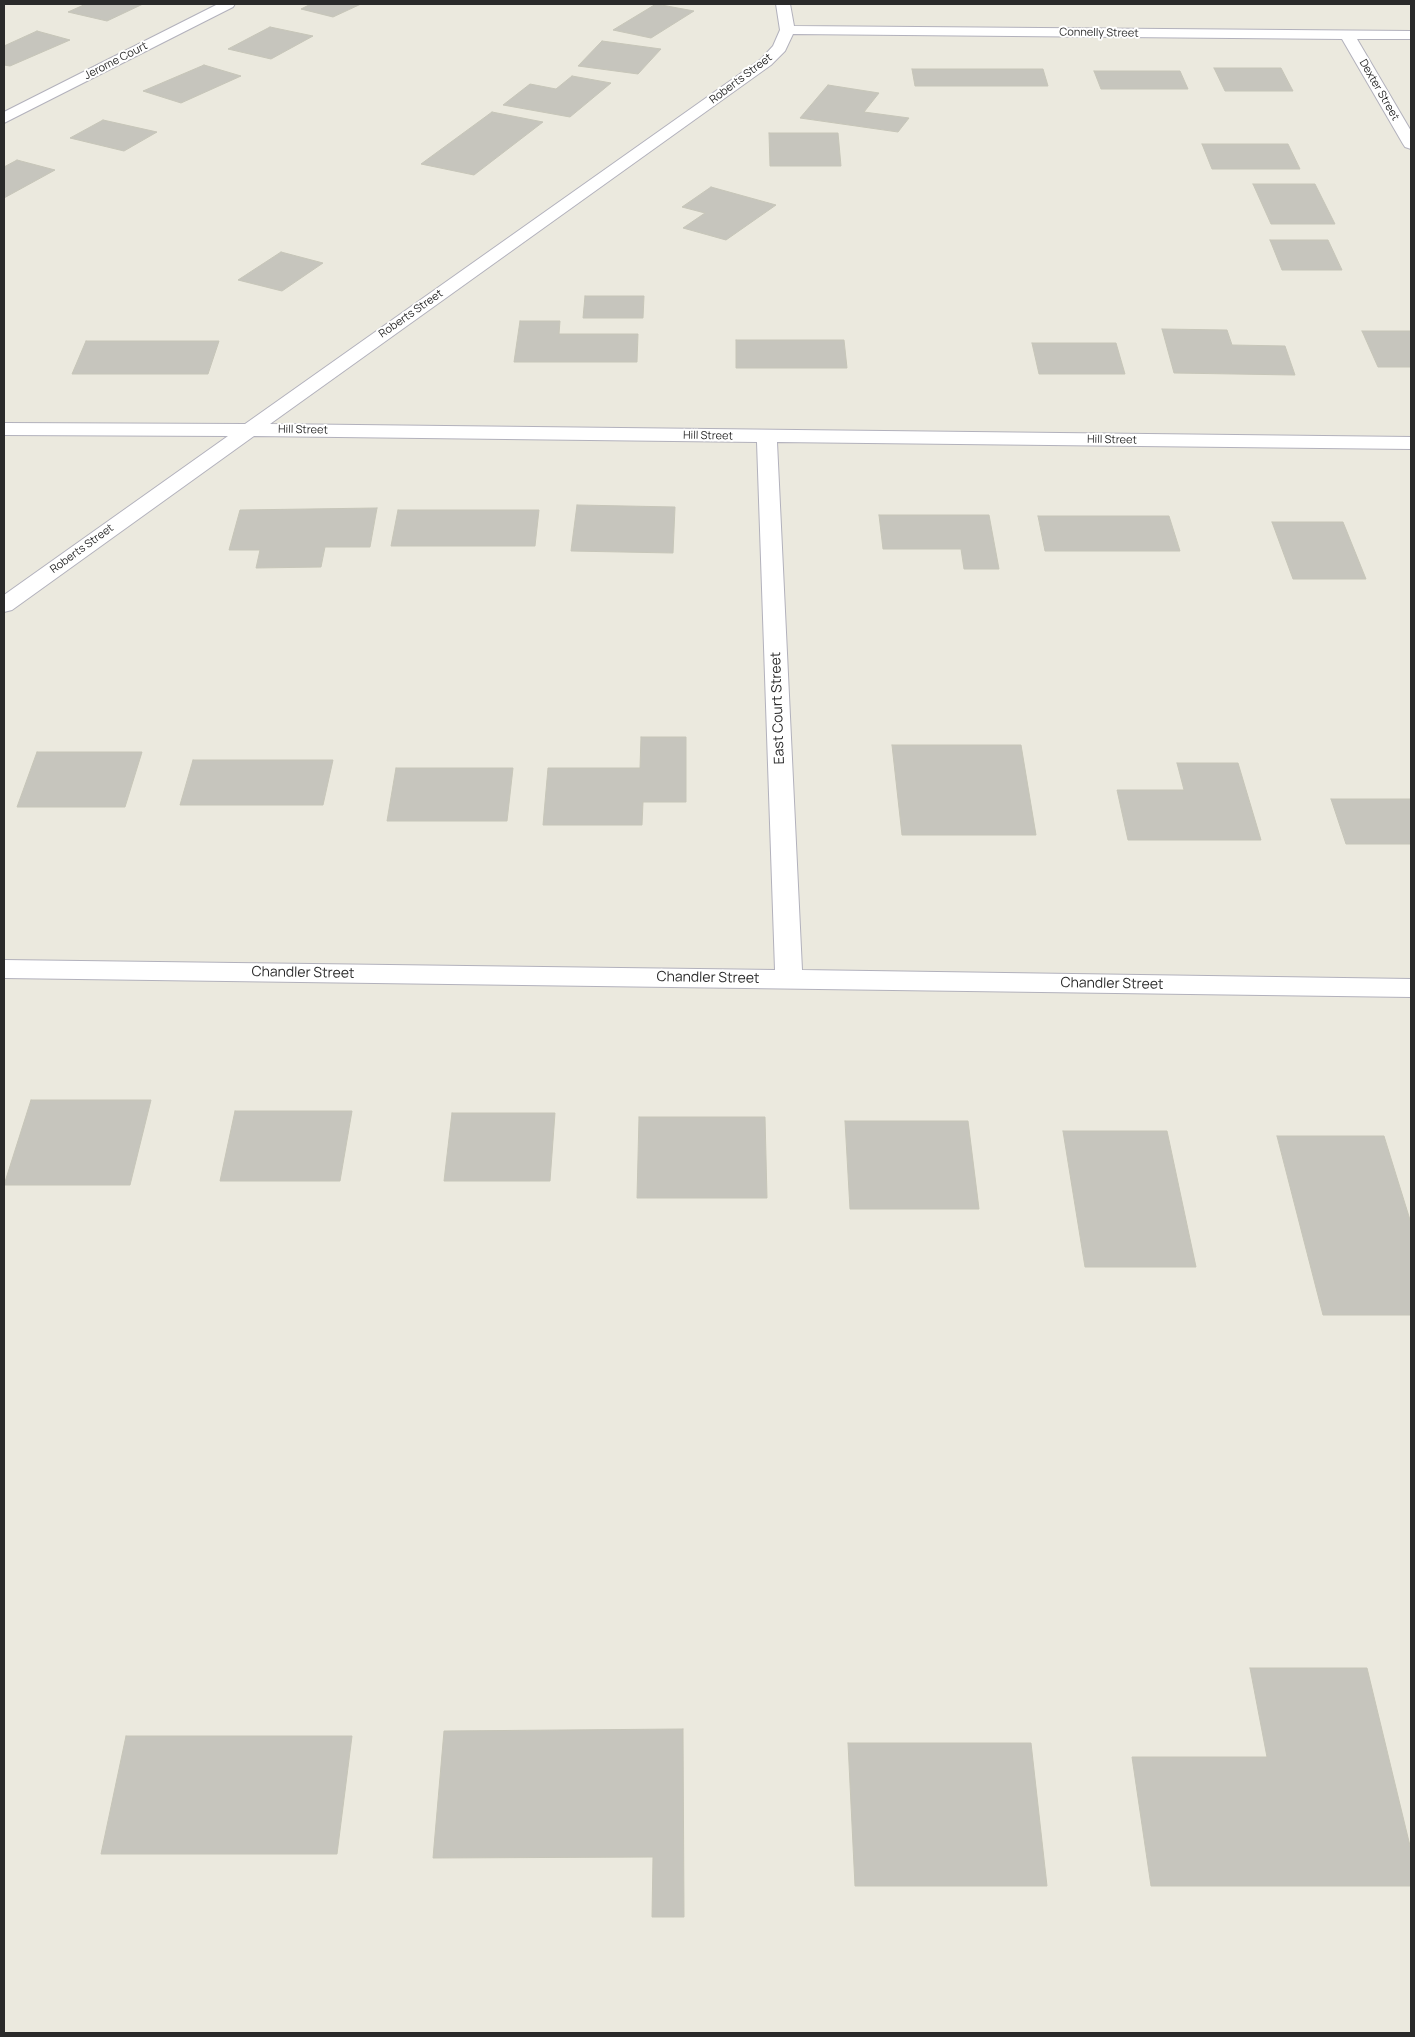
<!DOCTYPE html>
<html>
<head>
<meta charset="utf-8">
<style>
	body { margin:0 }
	#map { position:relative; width:1415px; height:2037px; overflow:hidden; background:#ebe9de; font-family:Manrope,sans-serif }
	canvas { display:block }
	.frame { position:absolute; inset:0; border:5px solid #2a2a2a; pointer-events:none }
</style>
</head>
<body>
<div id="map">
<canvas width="1415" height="2037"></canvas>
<div class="frame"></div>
</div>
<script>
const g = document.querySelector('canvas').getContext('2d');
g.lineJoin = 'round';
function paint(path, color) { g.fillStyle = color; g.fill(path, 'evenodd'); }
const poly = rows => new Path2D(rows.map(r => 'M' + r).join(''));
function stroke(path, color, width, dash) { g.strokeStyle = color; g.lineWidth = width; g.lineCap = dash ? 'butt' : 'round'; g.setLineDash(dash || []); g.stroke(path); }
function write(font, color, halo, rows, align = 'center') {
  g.font = font + ' Manrope,sans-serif'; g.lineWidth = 4; g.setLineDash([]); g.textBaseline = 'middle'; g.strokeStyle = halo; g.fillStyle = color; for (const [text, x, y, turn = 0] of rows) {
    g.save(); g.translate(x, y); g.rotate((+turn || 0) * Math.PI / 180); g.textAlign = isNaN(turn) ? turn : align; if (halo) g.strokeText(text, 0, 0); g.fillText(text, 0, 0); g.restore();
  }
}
const building = poly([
	[86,4,143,4,107,21,68,12,86,4],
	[311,4,361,4,333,17,301,9,311,4],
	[656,4,694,11,651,38,613,30,656,4],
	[270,27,313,36,271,59,228,49,270,27],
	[37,31,70,40,10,66,4,65,4,46,37,31],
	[602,41,661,49,638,74,578,66,602,41],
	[204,65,241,76,181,103,143,91,204,65],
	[1214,68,1281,68,1293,91,1225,91,1214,68],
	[912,69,1043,69,1048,86,915,86,912,69],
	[1094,71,1180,71,1188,89,1101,89,1094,71],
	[572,76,611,83,570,117,503,105,530,84,556,89,572,76],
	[828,85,879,93,864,112,909,118,898,132,800,118,828,85],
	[492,112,543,122,474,175,421,164,492,112],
	[103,120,157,132,124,151,70,138,103,120],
	[769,133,838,133,841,166,770,166,769,133],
	[1202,144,1288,144,1300,169,1212,169,1202,144],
	[17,160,55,170,4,198,4,167,17,160],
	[1253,184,1315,184,1335,224,1271,224,1253,184],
	[711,187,776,205,726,240,683,228,705,213,682,207,711,187],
	[1270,240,1328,240,1342,270,1282,270,1270,240],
	[281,252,323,263,282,291,238,280,281,252],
	[585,296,644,296,643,318,583,318,585,296],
	[520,321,560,321,559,334,638,334,637,362,514,362,520,321],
	[1162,329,1227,330,1232,345,1285,346,1295,375,1174,373,1162,329],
	[1362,331,1411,331,1411,367,1378,367,1362,331],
	[736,340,844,340,847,368,736,368,736,340],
	[86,341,219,341,208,374,72,374,86,341],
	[1032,343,1116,343,1125,374,1039,374,1032,343],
	[577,505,675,507,673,553,571,551,577,505],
	[377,508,370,547,325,547,321,567,256,568,260,550,229,550,240,510,377,508],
	[398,510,539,510,535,546,391,546,398,510],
	[879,515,989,515,999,569,964,569,961,549,883,549,879,515],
	[1038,516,1169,516,1180,551,1045,551,1038,516],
	[1272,522,1343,522,1366,579,1293,579,1272,522],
	[641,737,686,737,686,802,643,802,642,825,543,825,548,768,640,768,641,737],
	[892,745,1021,745,1036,835,902,835,892,745],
	[37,752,142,752,125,807,17,807,37,752],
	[193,760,333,760,323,805,180,805,193,760],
	[1177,763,1238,763,1261,840,1128,840,1117,790,1184,790,1177,763],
	[396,768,513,768,507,821,387,821,396,768],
	[1331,799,1411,799,1411,844,1346,844,1331,799],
	[31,1100,151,1100,130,1185,4,1185,31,1100],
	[235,1111,352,1111,340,1181,220,1181,235,1111],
	[452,1113,555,1113,550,1181,444,1181,452,1113],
	[639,1117,765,1117,767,1198,637,1198,639,1117],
	[845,1121,968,1121,979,1209,850,1209,845,1121],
	[1063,1131,1167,1131,1196,1267,1085,1267,1063,1131],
	[1277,1136,1384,1136,1411,1223,1411,1315,1323,1315,1277,1136],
	[1250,1668,1367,1668,1411,1850,1411,1886,1151,1886,1132,1757,1267,1757,1250,1668],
	[683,1729,684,1917,652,1917,653,1857,433,1858,444,1731,683,1729],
	[126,1736,352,1736,337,1854,101,1854,126,1736],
	[848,1743,1031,1743,1047,1886,855,1886,848,1743]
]);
paint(building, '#c6c5bd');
stroke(building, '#c6c5b8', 1);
const minor = poly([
	[218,4,235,4,233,7,4,123,4,112,218,4],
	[776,4,790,4,794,26,1411,31,1411,39,1357,39,1411,131,1411,149,1405,147,1403,144,1342,39,793,34,785,51,771,65,270,424,1411,437,1411,449,777,442,802,970,1411,979,1411,997,4,978,4,960,775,970,757,442,254,436,12,610,4,612,4,595,228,436,4,435,4,423,245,424,761,59,773,46,780,30,776,4]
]);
stroke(minor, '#b2b1bc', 2);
paint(minor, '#fff');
write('11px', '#2a2a2a', '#fff', [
	["Connelly Street",1099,33,1],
	["Jerome Court",116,61,-27],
	["Roberts Street",741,79,-37],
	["Dexter Street",1379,90,60],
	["Roberts Street",411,314,-35],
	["Hill Street",303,430,1],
	["Hill Street",708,436,1],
	["Hill Street",1112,440,1],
	["Roberts Street",82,549,-36]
]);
write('14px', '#2a2a2a', '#fff', [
	["East Court Street",778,708,-92],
	["Chandler Street",303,973,1],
	["Chandler Street",708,978,1],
	["Chandler Street",1112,984,1]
]);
</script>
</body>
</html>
